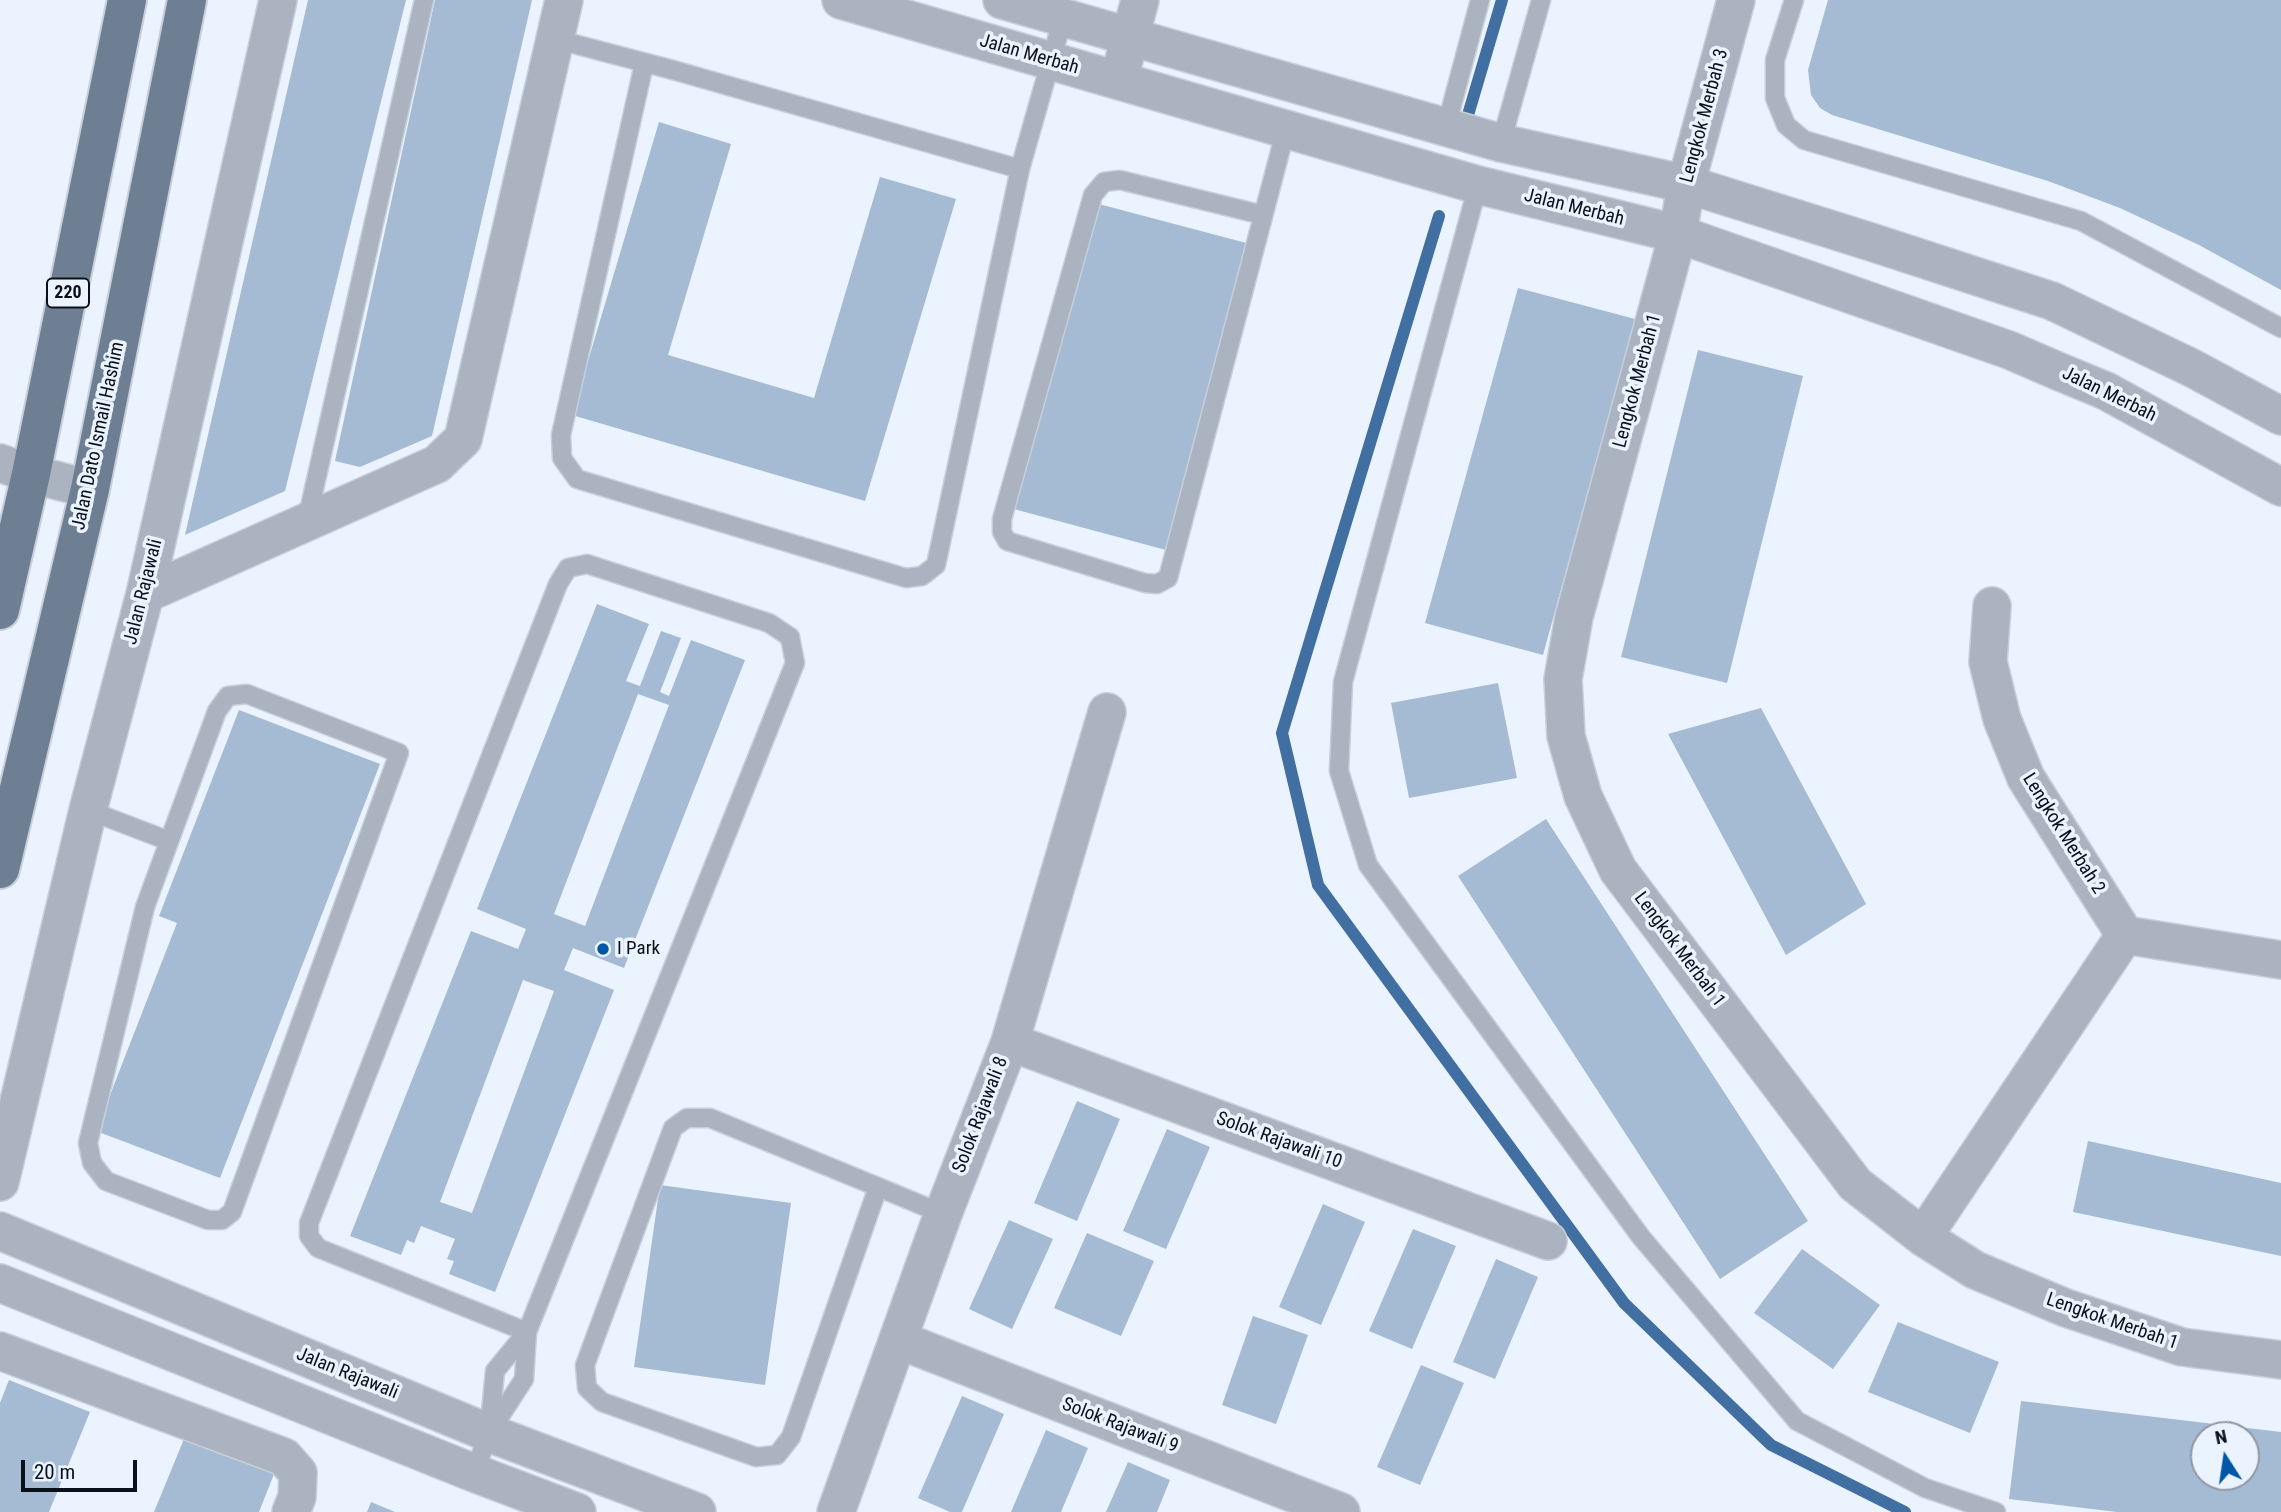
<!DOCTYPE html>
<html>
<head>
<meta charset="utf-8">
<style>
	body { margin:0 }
	#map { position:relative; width:2281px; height:1512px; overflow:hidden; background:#eaf3fe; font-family:"Roboto Condensed",sans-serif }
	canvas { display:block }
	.north { position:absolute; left:2190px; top:1421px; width:70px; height:70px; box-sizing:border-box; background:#eaf3fe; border:2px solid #9099a3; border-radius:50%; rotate:348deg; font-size:19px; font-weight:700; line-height:28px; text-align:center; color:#0a111a }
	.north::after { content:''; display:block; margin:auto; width:24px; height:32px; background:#0057a4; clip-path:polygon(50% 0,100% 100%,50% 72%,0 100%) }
	.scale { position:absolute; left:21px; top:1460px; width:116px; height:32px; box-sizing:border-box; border:4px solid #0a111a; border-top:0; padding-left:9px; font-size:21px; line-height:24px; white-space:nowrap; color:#0a111a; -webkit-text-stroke:5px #eaf3fe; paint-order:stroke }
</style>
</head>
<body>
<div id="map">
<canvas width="2281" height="1512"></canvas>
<div class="north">N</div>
<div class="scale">20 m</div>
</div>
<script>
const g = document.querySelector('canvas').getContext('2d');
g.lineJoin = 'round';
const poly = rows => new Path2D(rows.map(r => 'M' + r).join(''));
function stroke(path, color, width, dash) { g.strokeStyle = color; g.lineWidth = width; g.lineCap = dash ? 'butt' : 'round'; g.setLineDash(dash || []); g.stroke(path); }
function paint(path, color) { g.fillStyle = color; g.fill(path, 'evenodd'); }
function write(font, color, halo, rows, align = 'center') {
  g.font = font + ' "Roboto Condensed",sans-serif'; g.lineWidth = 7; g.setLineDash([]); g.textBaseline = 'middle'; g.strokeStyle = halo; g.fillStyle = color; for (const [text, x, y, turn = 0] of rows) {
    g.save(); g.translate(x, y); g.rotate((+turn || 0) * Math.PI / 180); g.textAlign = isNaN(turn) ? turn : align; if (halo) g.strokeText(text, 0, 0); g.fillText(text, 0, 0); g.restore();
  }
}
stroke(poly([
	[1468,115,1502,0],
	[1439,216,1282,733,1318,885,1624,1303,1771,1445,1905,1512]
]), '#426fa2', 12);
paint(poly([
	[308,0,406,0,285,491,185,535],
	[435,0,532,0,432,436,360,467,335,461],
	[1828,0,2281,0,2281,290,2199,245,2120,208,2048,181,1832,115,1820,108,1811,95,1808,70],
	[659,122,731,144,668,355,814,398,880,177,956,199,865,501,572,415],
	[1095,203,1250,244,1166,550,1010,508],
	[1518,288,1635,319,1543,655,1425,623],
	[1698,350,1803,376,1727,683,1621,657],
	[597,604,649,624,626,681,640,686,661,631,681,638,660,692,669,696,691,640,745,660,624,968,573,948,564,970,614,990,495,1292,449,1274,454,1261,447,1259,455,1239,421,1226,414,1243,407,1240,401,1255,350,1236,471,931,518,949,526,929,477,909],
	[638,694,669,705,585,926,554,914],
	[523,980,554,991,472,1213,440,1202],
	[1498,683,1517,778,1409,798,1391,703],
	[1761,708,1866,904,1786,955,1668,734],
	[239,710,380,764,220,1178,96,1131,177,923,159,916],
	[1546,819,1808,1221,1720,1279,1458,876],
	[1077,1101,1120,1119,1077,1221,1034,1203],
	[1167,1129,1210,1147,1166,1249,1123,1231],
	[2088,1141,2281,1183,2281,1256,2073,1212],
	[660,1185,791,1203,765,1385,634,1367],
	[1323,1204,1365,1222,1321,1325,1279,1307],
	[1009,1220,1053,1239,1012,1329,969,1309],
	[1413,1229,1456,1246,1412,1349,1369,1331],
	[1087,1233,1154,1261,1121,1336,1054,1308],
	[1802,1249,1880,1305,1833,1369,1754,1313],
	[1496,1259,1538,1277,1495,1379,1453,1362],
	[1253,1316,1308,1335,1276,1424,1222,1405],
	[1898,1322,1999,1362,1970,1433,1868,1392],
	[1421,1365,1464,1383,1420,1485,1377,1467],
	[9,1380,90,1412,49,1512,0,1512,0,1403],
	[962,1396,1004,1414,962,1512,950,1512,918,1498],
	[2021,1401,2281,1432,2281,1512,2117,1512,2009,1499],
	[2204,1435,2246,1435,2246,1477,2204,1477],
	[1046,1430,1088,1448,1061,1512,1011,1512],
	[184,1439,274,1474,259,1512,154,1512],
	[1128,1462,1170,1480,1157,1512,1106,1512],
	[371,1502,395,1512,367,1512]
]), '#a5bad3');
const lane = poly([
	[1794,0,1775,60,1775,98,1786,125,1804,140,2081,221,2281,328],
	[555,39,673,70,1020,169],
	[644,64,561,435,562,458,577,479,906,578,922,576,936,565,1020,169,1063,18],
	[1446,127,1480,0],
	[1501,143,1541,0],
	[1478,185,1343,682,1339,771,1368,865,1641,1237,1797,1421,1925,1488,1996,1512],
	[1263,215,1120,180,1104,182,1093,195,1002,519,1002,532,1007,541,1145,583,1157,584,1168,578,1286,129],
	[307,520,424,0],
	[247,694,399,753,232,1212,222,1220,208,1220,106,1181,92,1163,88,1143,145,907,217,711,228,696,247,694],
	[88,810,169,841],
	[878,1187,791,1437,777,1455,756,1457,602,1402,587,1388,585,1365,673,1128,687,1118,710,1118,878,1187,943,1214],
	[489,1433,495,1371,527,1332,795,663,790,637,769,623,587,564,568,568,558,584,309,1223,309,1236,318,1248,527,1332],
	[474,1473,489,1433,524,1379,527,1332]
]);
const street = poly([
	[841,0,1478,185,1678,234,2009,350,2060,372,2106,391,2281,487],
	[1002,0,1501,143,1686,184,1871,242,2052,301,2192,368,2281,416],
	[1736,0,1686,184,1678,234,1574,617,1563,679,1566,736,1583,796,1618,870,1855,1184,1923,1237,1975,1270,2066,1308,2182,1347,2281,1360],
	[1124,60,1140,0],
	[0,463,31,474,90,489],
	[145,594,437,464,463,439,564,0],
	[1992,606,1988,662,2002,719,2026,778,2125,935,2281,960],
	[1010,1042,1548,1241],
	[0,1182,88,810,145,594,278,0],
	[0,1231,489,1433,697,1512],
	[1923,1237,2125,935],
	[0,1283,474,1473,577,1512],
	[899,1340,1341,1512],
	[0,1351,284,1457,298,1473,297,1497,291,1512],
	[836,1512,943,1214,1010,1042,1107,712]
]);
const primary = poly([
	[0,610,31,474,127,0],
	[0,869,90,489,187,0]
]);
stroke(lane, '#c6cfda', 21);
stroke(street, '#c6cfda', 40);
stroke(primary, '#c6cfda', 42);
stroke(lane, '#aab3bf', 18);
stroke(street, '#aab3bf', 37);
stroke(primary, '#6e7f93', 38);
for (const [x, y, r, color] of [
	[603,949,7,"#0057a4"]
]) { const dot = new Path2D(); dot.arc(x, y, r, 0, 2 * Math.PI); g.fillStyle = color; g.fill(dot); stroke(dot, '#eaf3fe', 2.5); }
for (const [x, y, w] of [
	[68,293,42]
]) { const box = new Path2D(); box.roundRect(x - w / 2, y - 14.5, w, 29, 5); g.fillStyle = '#eaf3fe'; g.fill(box); stroke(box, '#0a111a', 2); }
write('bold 18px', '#0a111a', null, [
	["220",68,293]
]);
write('19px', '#0a111a', '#eaf3fe', [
	["Jalan Merbah",1029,55,16],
	["Lengkok Merbah 3",1705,116,-75],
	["Jalan Merbah",1574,208,14],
	["Lengkok Merbah 1",1638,381,-75],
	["Jalan Merbah",2109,395,26],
	["Jalan Dato Ismail Hashim",99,436,-78],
	["Jalan Rajawali",144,592,-76],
	["Lengkok Merbah 2",2063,834,58],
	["Lengkok Merbah 1",1679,950,53],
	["Solok Rajawali 8",981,1115,-69],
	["Solok Rajawali 10",1279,1141,20],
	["Lengkok Merbah 1",2112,1322,19],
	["Jalan Rajawali",347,1374,22],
	["Solok Rajawali 9",1120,1426,21]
]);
write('19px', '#0a111a', '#eaf3fe', [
	["I Park",617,949]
], 'left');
</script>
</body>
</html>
